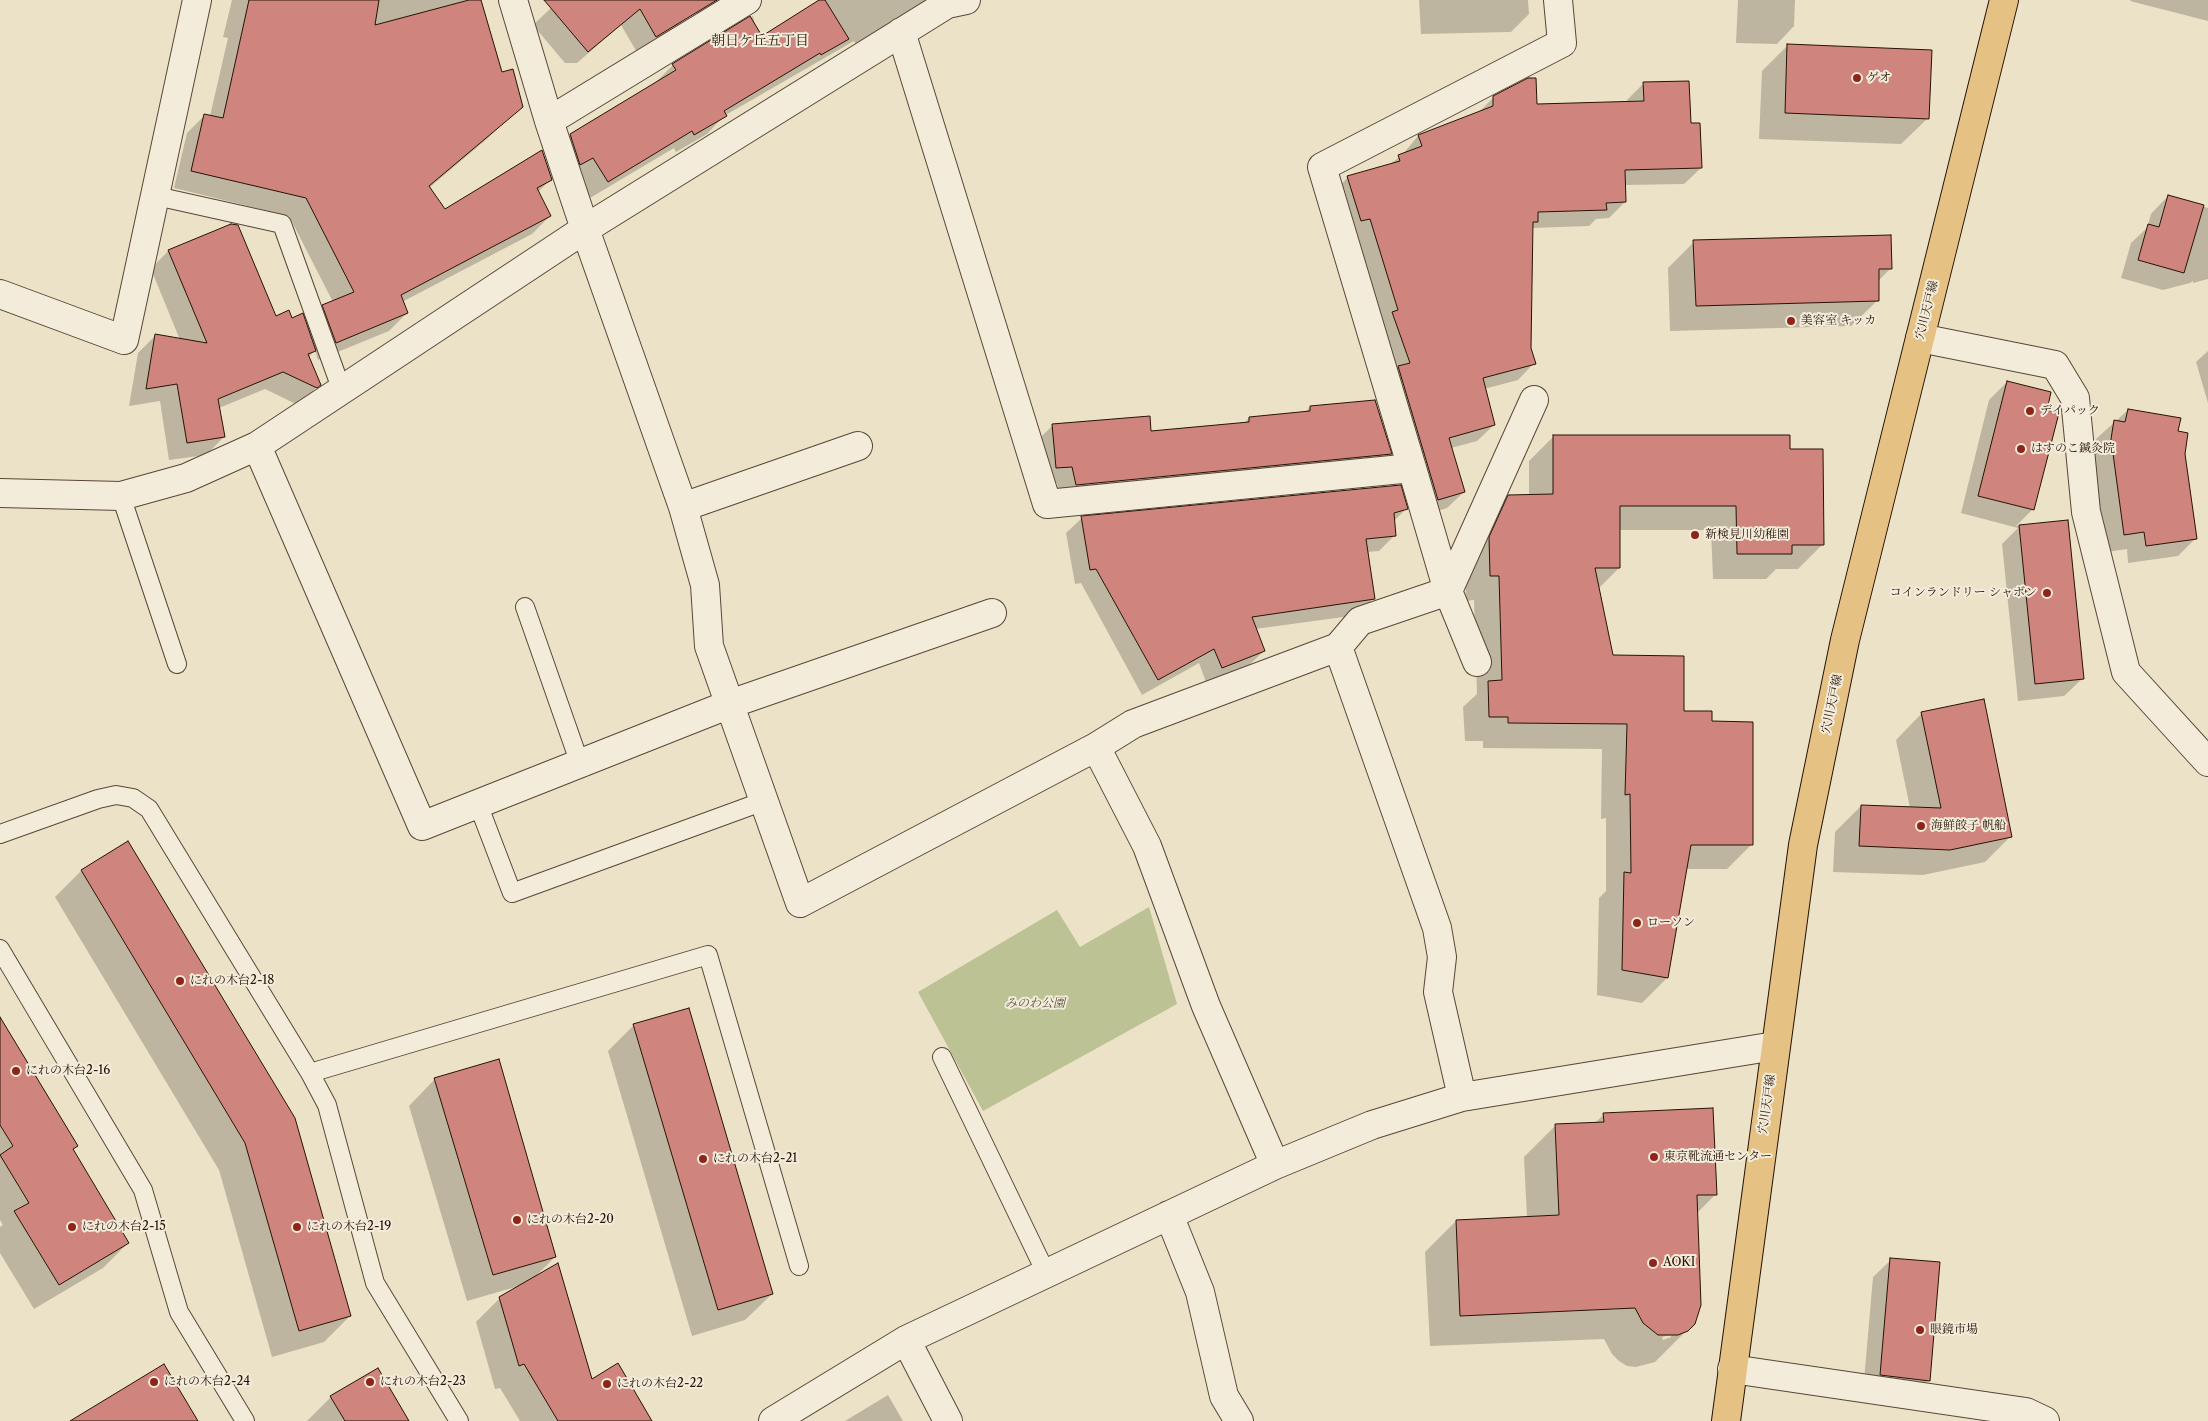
<!DOCTYPE html>
<html>
<head>
<meta charset="utf-8">
<style>
	body { margin:0 }
	canvas { display:block; background:#ece2c7 }
</style>
</head>
<body>
<canvas width="2208" height="1421"></canvas>
<script>
const g = document.querySelector('canvas').getContext('2d');
g.lineJoin = 'round';
function paint(path, color) { g.fillStyle = color; g.fill(path, 'evenodd'); }
const poly = rows => new Path2D(rows.map(r => 'M' + r).join(''));
function stroke(path, color, width, dash) { g.strokeStyle = color; g.lineWidth = width; g.lineCap = dash ? 'butt' : 'round'; g.setLineDash(dash || []); g.stroke(path); }
function write(font, color, halo, rows, align = 'center') {
  g.font = font + ' "Libre Caslon Text","Noto Serif JP",serif'; g.lineWidth = 4; g.setLineDash([]); g.textBaseline = 'middle'; g.strokeStyle = halo; g.fillStyle = color; for (const [text, x, y, turn = 0] of rows) {
    g.save(); g.translate(x, y); g.rotate((+turn || 0) * Math.PI / 180); g.textAlign = isNaN(turn) ? turn : align; if (halo) g.strokeText(text, 0, 0); g.fillText(text, 0, 0); g.restore();
  }
}
paint(poly([
	[1149,907,1177,1004,983,1111,918,992,1057,910,1080,947]
]), '#bcc293');
paint(poly([
	[232,0,473,0,506,120,488,138,429,188,445,210,551,179,538,192,550,216,532,234,402,302,407,313,389,331,318,360,315,350,308,358,319,385,298,405,265,389,219,408,224,437,206,455,169,460,160,401,129,406,138,353,156,335,180,340,151,269,168,251,231,225,275,317,291,319,305,324,323,306,333,302,289,216,174,188,187,133,205,115,210,116,228,38,223,37],
	[564,0,676,0,686,18,668,35,638,54,621,25,577,63,565,63,533,25,551,8],
	[694,0,729,0,698,18],
	[822,0,926,0,915,11,857,47,854,41,724,116,707,134,676,152,674,148,590,198,575,175,553,153,571,135,655,83,673,65,753,16,758,40],
	[1419,0,1528,0,1529,14,1511,32,1421,34],
	[1738,0,1795,0,1794,26,1777,44,1736,43],
	[2131,0,2208,0,2208,21,2130,1],
	[1788,45,1928,118,1901,144,1759,139,1762,71],
	[1644,83,1689,124,1701,168,1684,184,1625,185,1625,202,1609,218,1596,219,1589,226,1532,228,1530,348,1534,363,1518,380,1484,389,1494,425,1477,441,1451,448,1464,492,1447,508,1421,516,1332,194,1348,177,1388,166,1403,154,1418,136,1478,113,1494,97,1536,106,1628,103,1627,100],
	[2168,196,2208,208,2208,279,2193,283,2193,281,2190,283,2163,290,2121,278,2131,243,2147,228,2151,214],
	[1694,242,1891,268,1877,282,1878,300,1851,326,1670,331,1668,268],
	[2208,351,2208,403,2196,362],
	[2007,382,2045,411,2033,509,2016,526,2067,522,2082,679,2064,696,2018,701,2002,544,2018,528,1961,513,1989,400],
	[1310,407,1390,454,1374,470,1060,501,1057,483,1041,484,1037,441,1053,425,1150,432,1243,424,1249,418,1304,413],
	[2128,410,2177,432,2184,454,2196,538,2178,556,2128,563,2127,549,2107,552,2093,457,2096,439],
	[1554,436,1789,450,1823,544,1798,569,1776,569,1766,579,1713,579,1711,530,1619,530,1619,568,1598,589,1612,657,1683,712,1711,723,1752,844,1727,869,1686,869,1667,978,1642,1003,1597,995,1599,898,1606,891,1606,818,1601,819,1602,749,1483,748,1483,741,1465,741,1463,707,1477,694,1474,600,1466,601,1465,563,1484,521,1509,496,1529,495,1529,461],
	[1406,509,1393,522,1395,535,1379,551,1367,552,1373,599,1358,615,1255,629,1264,651,1248,666,1206,682,1199,663,1142,695,1081,583,1075,584,1066,533,1082,518],
	[1922,713,2011,836,1985,862,1923,875,1833,872,1835,832,1861,806,1910,808,1896,740],
	[128,843,350,1316,324,1342,272,1357,219,1170,55,897,81,871],
	[0,1018,77,1146,72,1150,128,1243,103,1268,34,1309,0,1253,0,1227,3,1225,0,1220],
	[634,1025,772,1294,745,1320,692,1336,608,1051],
	[435,1079,555,1257,536,1276,591,1381,651,1421,520,1421,500,1388,495,1389,476,1322,500,1298,519,1286,467,1301,409,1106],
	[1604,1114,1716,1194,1696,1214,1700,1305,1694,1323,1655,1362,1636,1367,1627,1366,1619,1361,1612,1354,1604,1339,1430,1346,1425,1252,1456,1221,1527,1218,1524,1157,1555,1126,1594,1124],
	[1671,1335,1671,1337,1663,1340,1662,1337],
	[1891,1260,1929,1380,1911,1398,1863,1392,1873,1277],
	[888,1395,903,1421,845,1421],
	[331,1397,407,1421,307,1421]
]), '#0003');
const building = poly([
	[249,0,379,0,375,25,469,0,481,0,502,72,513,69,523,107,429,186,445,209,542,150,552,180,537,188,551,216,401,295,408,313,336,343,322,305,354,292,306,198,191,171,204,114,223,118,249,0],
	[544,0,717,0,656,37,640,9,588,52,544,0],
	[819,0,825,0,849,39,821,55,820,53,724,111,727,116,694,135,692,131,608,182,593,158,580,165,570,134,676,70,672,64,750,16,762,36,819,0],
	[1787,44,1932,50,1929,119,1785,113,1787,44],
	[1528,78,1536,78,1537,104,1644,101,1643,82,1689,81,1691,123,1700,123,1702,168,1625,170,1626,202,1606,203,1607,210,1538,212,1538,222,1533,222,1531,348,1536,364,1483,378,1495,425,1449,438,1465,492,1438,500,1398,366,1410,363,1392,312,1398,310,1370,219,1361,221,1347,176,1400,161,1398,155,1422,146,1418,135,1493,106,1493,96,1528,78],
	[2168,195,2204,205,2184,273,2138,260,2148,224,2159,227,2168,195],
	[231,224,238,225,276,316,289,310,292,318,303,313,316,351,308,354,321,385,317,388,283,372,218,399,225,437,187,443,177,384,146,389,155,334,207,343,168,250,231,224],
	[1891,235,1892,269,1879,269,1879,301,1696,306,1693,240,1891,235],
	[2007,381,2051,392,2047,410,2059,413,2034,510,1978,496,2007,381],
	[1375,400,1392,454,1076,485,1072,467,1056,468,1052,424,1150,416,1151,431,1249,422,1249,417,1310,411,1310,406,1375,400],
	[2128,409,2181,418,2178,431,2188,433,2185,454,2197,539,2146,546,2144,532,2124,535,2111,439,2114,420,2125,422,2128,409],
	[1553,435,1790,435,1790,449,1823,449,1824,545,1792,545,1792,554,1737,554,1736,506,1620,506,1620,568,1595,568,1613,655,1684,656,1684,711,1712,711,1712,721,1753,722,1753,845,1691,845,1668,978,1622,970,1624,872,1631,873,1630,794,1625,795,1627,724,1508,723,1508,717,1489,717,1488,681,1502,680,1499,576,1490,576,1489,537,1508,495,1553,494,1553,435],
	[1401,485,1408,509,1394,513,1396,536,1366,539,1375,599,1252,617,1265,651,1222,668,1214,649,1158,680,1096,569,1090,570,1081,516,1401,485],
	[2068,520,2084,679,2035,684,2019,525,2068,520],
	[1984,699,2012,837,1950,850,1859,846,1861,805,1941,808,1921,712,1984,699],
	[128,841,295,1118,351,1316,299,1331,245,1143,81,870,128,841],
	[689,1008,773,1294,718,1310,633,1024,689,1008],
	[0,1017,78,1146,73,1149,129,1243,59,1285,14,1211,29,1203,0,1155,13,1146,0,1125,0,1017],
	[499,1059,556,1257,493,1275,434,1078,499,1059],
	[1713,1108,1717,1195,1697,1195,1701,1305,1695,1324,1688,1331,1678,1335,1658,1335,1643,1323,1635,1308,1460,1316,1456,1220,1559,1215,1555,1124,1604,1122,1603,1113,1713,1108],
	[1890,1258,1940,1262,1930,1381,1880,1375,1890,1258],
	[558,1263,592,1379,618,1363,652,1421,558,1421,524,1364,519,1366,499,1297,558,1263],
	[164,1364,198,1421,70,1421,164,1364],
	[378,1368,409,1421,345,1421,330,1396,378,1368]
]);
paint(building, '#d0847e');
stroke(building, '#261306', 1);
const lane = poly([
	[156,196,282,224,342,391],
	[121,496,177,664],
	[525,607,580,764],
	[478,804,512,893,764,801],
	[0,834,98,799,116,795,133,798,149,809,310,1073,327,1105,375,1283,459,1421],
	[0,949,143,1190,179,1312,245,1421],
	[942,1057,1046,1273],
	[310,1073,708,955,799,1266]
]);
const street = poly([
	[513,0,549,121,585,229,683,507,705,585,709,646,800,903,1096,747,1133,724,1338,647,1360,621,1448,591,1534,400],
	[901,32,1047,504,1412,468,1322,167,1562,43,1558,0],
	[549,121,747,0],
	[0,294,124,340,197,0],
	[1920,338,2055,365,2075,398,2086,512,2126,672,2208,762],
	[257,446,422,826,730,704,992,613],
	[1412,468,1448,591,1477,662],
	[0,493,121,496,186,478,257,446,585,229,947,4,966,0],
	[683,507,858,446],
	[1338,647,1437,928,1442,957,1438,992,1462,1097],
	[1096,747,1147,846,1206,1006,1275,1165],
	[1169,1215,1200,1292,1224,1396,1239,1421],
	[906,1340,948,1421],
	[1732,1369,2026,1412,2045,1421],
	[773,1421,906,1340,1275,1165,1372,1125,1462,1097,1775,1046]
]);
const primary = poly([
	[1726,1421,1803,845,1845,640,2004,0]
]);
stroke(lane, '#584736', 20);
stroke(street, '#584736', 30);
stroke(primary, '#261306', 30);
stroke(lane, '#f3ecdb', 18);
stroke(street, '#f3ecdb', 28);
stroke(primary, '#e6c184', 28);
for (const [x, y, r, color] of [
	[1857,78,5,"#8f2418"],
	[1791,321,5,"#8f2418"],
	[2030,411,5,"#8f2418"],
	[2021,449,5,"#8f2418"],
	[1695,535,5,"#8f2418"],
	[2047,593,5,"#8f2418"],
	[1921,826,5,"#8f2418"],
	[1637,923,5,"#8f2418"],
	[180,981,5,"#8f2418"],
	[16,1071,5,"#8f2418"],
	[1654,1157,5,"#8f2418"],
	[703,1159,5,"#8f2418"],
	[517,1220,5,"#8f2418"],
	[72,1227,5,"#8f2418"],
	[297,1227,5,"#8f2418"],
	[1653,1263,5,"#8f2418"],
	[1920,1330,5,"#8f2418"],
	[154,1382,5,"#8f2418"],
	[370,1382,5,"#8f2418"],
	[607,1384,5,"#8f2418"]
]) { const dot = new Path2D(); dot.arc(x, y, r, 0, 2 * Math.PI); g.fillStyle = color; g.fill(dot); stroke(dot, '#f3ecdb', 2); }
write('12px', '#261306', '#f3ecdb', [
	["ゲオ",1867,78],
	["美容室 キッカ",1801,321],
	["デイパック",2040,411],
	["はすのこ鍼灸院",2031,449],
	["新検見川幼稚園",1705,535],
	["コインランドリー シャボン",2037,593,"right"],
	["海鮮餃子 帆船",1931,826],
	["ローソン",1647,923],
	["にれの木台2-18",190,981],
	["にれの木台2-16",26,1071],
	["東京靴流通センター",1664,1157],
	["にれの木台2-21",713,1159],
	["にれの木台2-20",527,1220],
	["にれの木台2-15",82,1227],
	["にれの木台2-19",307,1227],
	["AOKI",1663,1263],
	["眼鏡市場",1930,1330],
	["にれの木台2-24",164,1382],
	["にれの木台2-23",380,1382],
	["にれの木台2-22",617,1384]
], 'left');
write('12px', '#261306', '#f3ecdb', [
	["穴川天戸線",1927,310,-76],
	["穴川天戸線",1832,704,-78],
	["穴川天戸線",1767,1104,-82]
]);
write('italic 12px', '#5a5037', '#f3ecdb', [
	["みのわ公園",1035,1004]
]);
write('14px', '#261306', '#f3ecdb', [
	["朝日ケ丘五丁目",760,41]
]);
</script>
</body>
</html>
